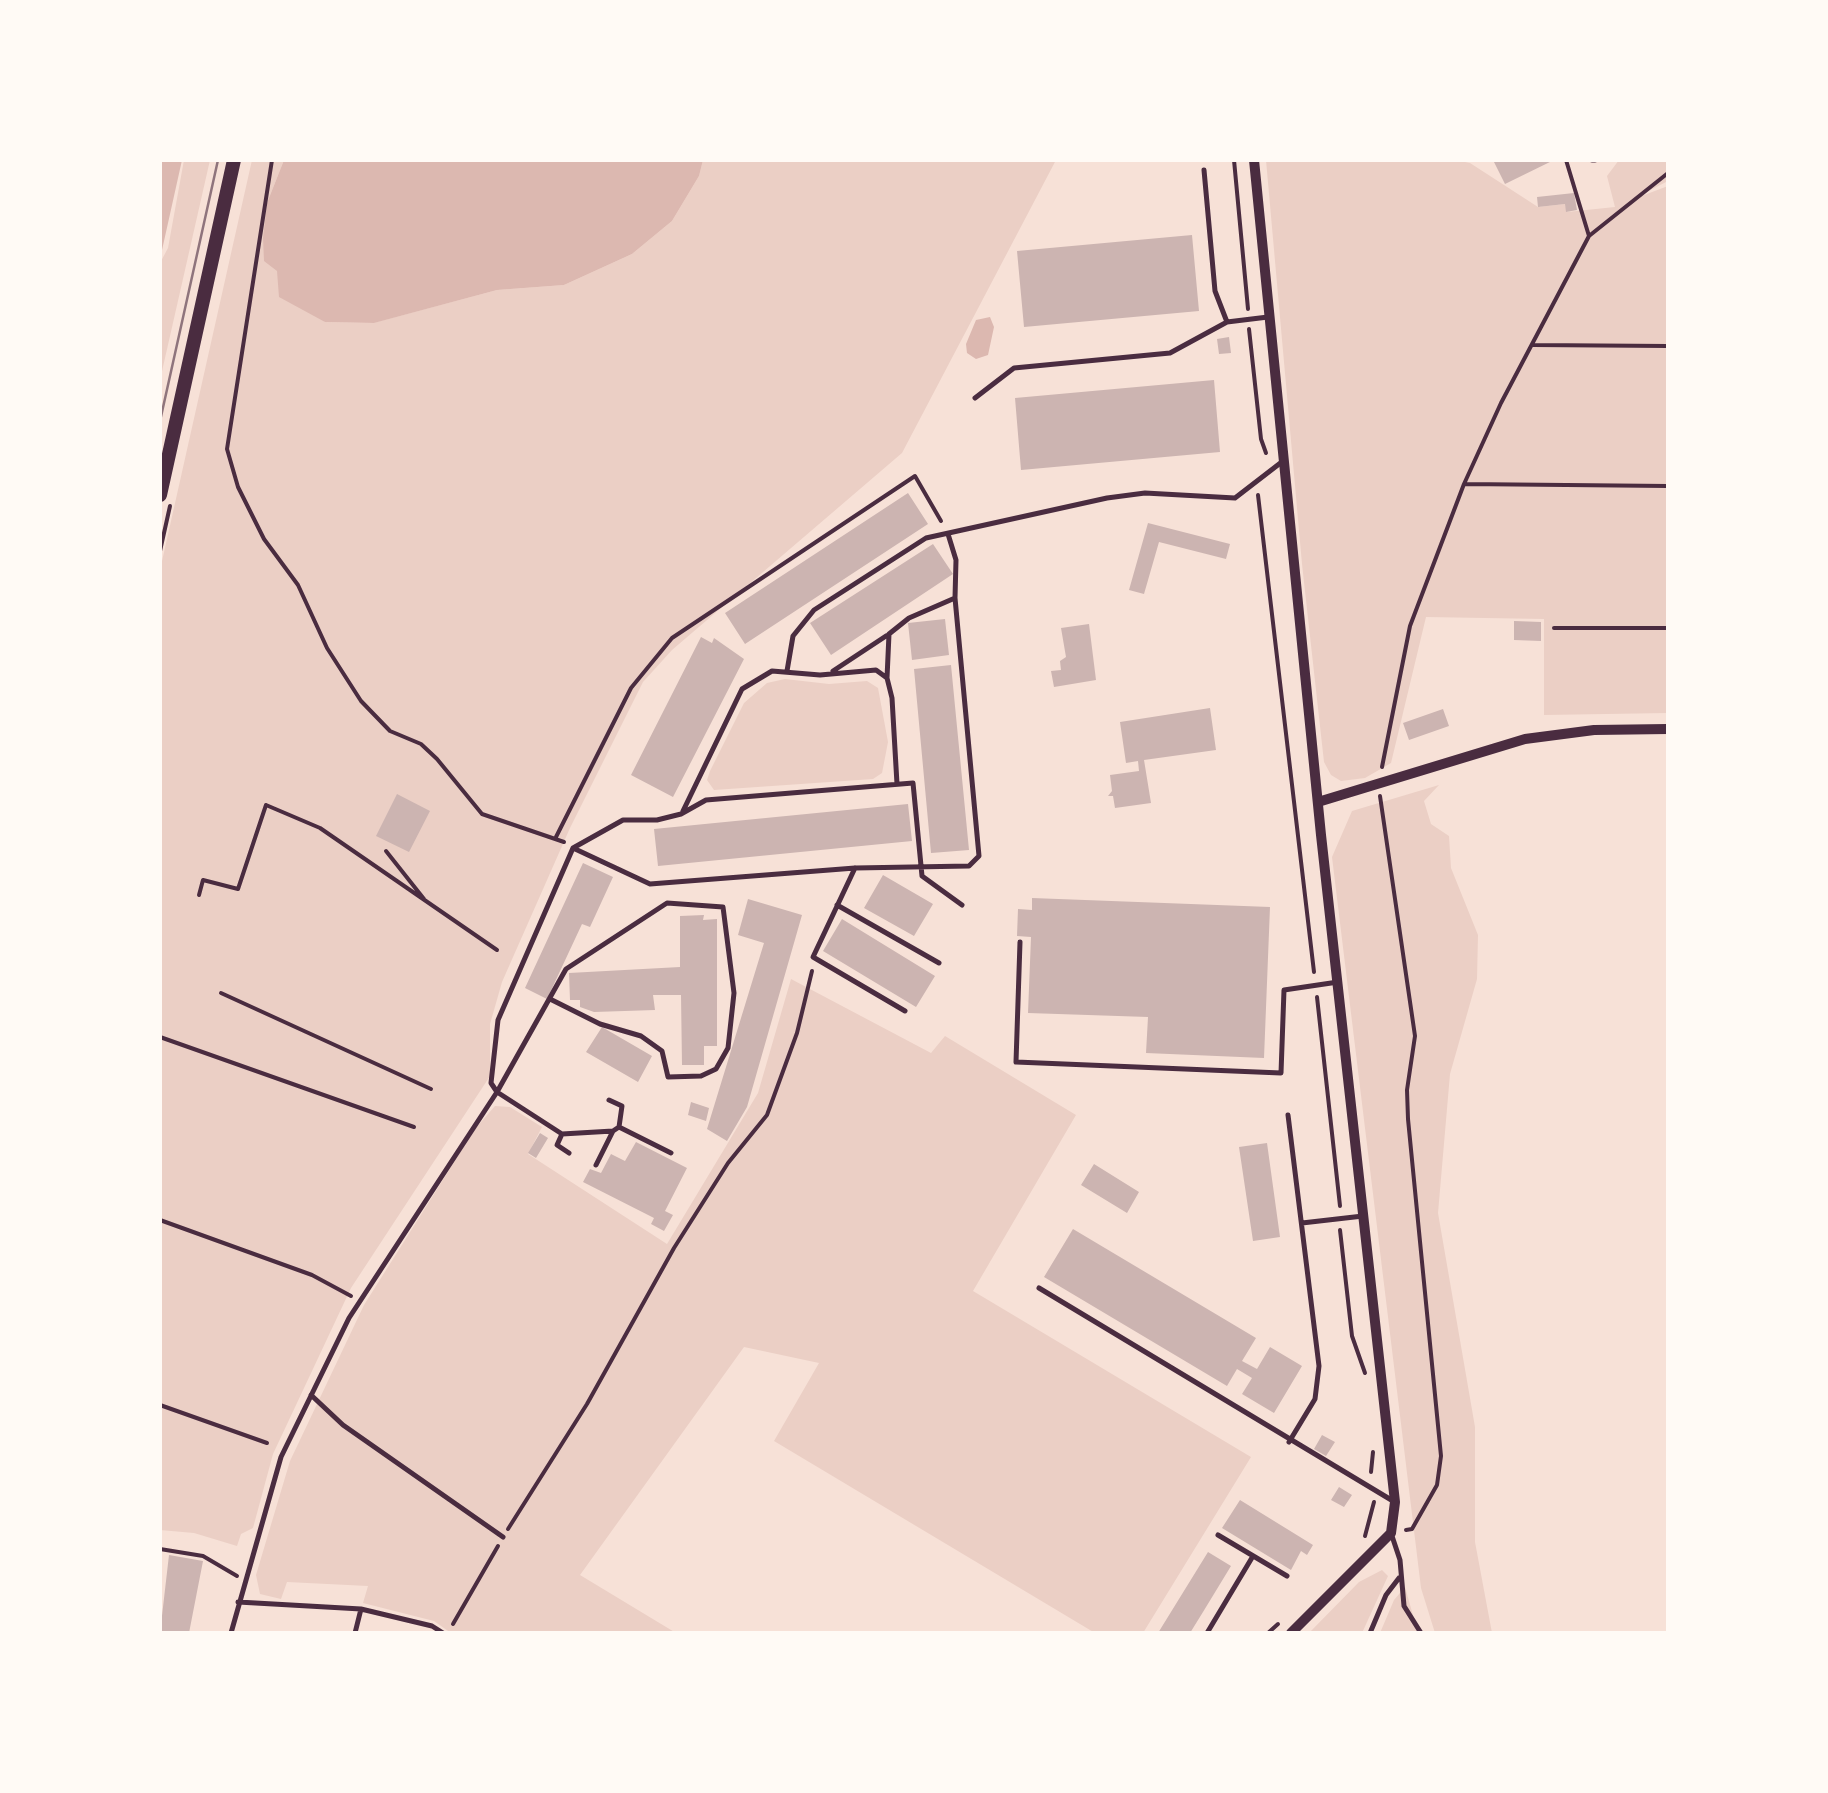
<!DOCTYPE html>
<html>
<head>
<meta charset="utf-8">
<style>
	body { margin:0 }
	#map { position:relative; width:1828px; height:1793px; overflow:hidden; background:#f7e1d7; font-family:Karla,sans-serif }
	canvas { display:block }
	.frame { position:absolute; inset:0; border:162px solid #fffaf5; pointer-events:none }
</style>
</head>
<body>
<div id="map">
<canvas width="1828" height="1793"></canvas>
<div class="frame"></div>
</div>
<script>
const g = document.querySelector('canvas').getContext('2d');
g.lineJoin = 'round';
function paint(path, color) { g.fillStyle = color; g.fill(path, 'evenodd'); }
const poly = rows => new Path2D(rows.map(r => 'M' + r).join(''));
function stroke(path, color, width, dash) { g.strokeStyle = color; g.lineWidth = width; g.lineCap = dash ? 'butt' : 'round'; g.setLineDash(dash || []); g.stroke(path); }
paint(poly([
	[184,160,210,160,160,380,160,263,168,248],
	[252,160,284,160,267,203,277,271,325,322,373,323,497,290,564,285,632,254,672,221,699,176,703,160,1056,160,902,453,672,650,643,682,570,828,502,982,490,1024,490,1076,351,1288,273,1454,253,1528,241,1534,237,1546,194,1533,160,1530,160,570],
	[1266,160,1455,160,1470,163,1538,207,1565,204,1567,212,1615,207,1607,176,1619,160,1668,160,1668,181,1631,200,1668,186,1668,713,1544,715,1544,619,1426,617,1391,763,1365,778,1341,781,1331,775,1324,762,1302,564],
	[785,679,829,684,867,681,878,688,888,742,882,773,873,779,714,790,707,780,710,771,744,703,767,683],
	[1439,785,1424,801,1431,824,1449,836,1451,868,1478,935,1477,979,1450,1074,1438,1213,1475,1427,1475,1542,1492,1633,1435,1633,1421,1588,1332,857,1352,811],
	[791,979,931,1053,945,1036,1076,1115,973,1291,1251,1457,1143,1633,1095,1633,774,1441,819,1363,744,1347,580,1575,676,1633,451,1633,434,1621,363,1603,368,1586,287,1582,281,1599,260,1594,256,1575,290,1461,364,1305,475,1129,495,1106,510,1107,542,1127,528,1154,667,1244,758,1093],
	[1382,1570,1388,1576,1362,1633,1309,1633,1359,1582],
	[1405,1587,1418,1633,1380,1633,1394,1600]
]), '#ebcfc5');
paint(poly([
	[160,160,182,160,160,259],
	[284,160,703,160,699,176,672,221,632,254,564,285,497,290,374,323,325,322,279,297,277,271,264,261,263,238,267,203],
	[990,317,994,327,988,355,976,359,967,353,966,344,976,320]
]), '#dcb8b0');
paint(poly([
	[1493,160,1554,160,1505,184],
	[1574,193,1577,210,1566,212,1565,204,1538,207,1537,197],
	[1192,235,1199,311,1024,327,1017,251],
	[1229,337,1231,353,1219,354,1217,339],
	[1214,380,1220,452,1021,470,1015,398],
	[908,493,928,524,745,644,725,613],
	[1148,523,1230,544,1226,559,1159,542,1144,594,1129,590],
	[933,544,953,574,831,655,810,623],
	[945,619,949,655,912,660,908,623],
	[1514,621,1541,622,1541,641,1514,640],
	[1089,624,1096,680,1054,687,1051,671,1061,670,1060,661,1066,657,1061,628],
	[701,637,712,643,714,638,744,659,673,797,631,775],
	[951,665,969,850,931,853,914,669],
	[1210,708,1216,750,1144,760,1151,803,1115,808,1113,796,1108,796,1112,791,1110,775,1139,771,1138,761,1126,763,1120,722],
	[1443,709,1449,726,1409,740,1403,723],
	[397,794,430,811,409,852,376,836],
	[908,804,912,841,658,866,654,829],
	[583,863,613,877,590,927,582,924,547,999,525,988],
	[883,875,933,904,914,936,864,908],
	[1032,898,1270,907,1264,1058,1146,1053,1148,1017,1028,1013,1031,937,1017,936,1018,909,1032,910],
	[748,899,802,915,747,1107,727,1141,707,1129,764,943,738,935],
	[704,915,703,920,717,919,717,1046,704,1046,704,1065,682,1065,681,995,653,995,655,1010,594,1012,580,1007,580,1000,570,1000,569,973,680,967,680,916],
	[842,919,935,976,916,1007,823,951],
	[602,1027,652,1056,638,1082,586,1052],
	[691,1102,709,1108,706,1121,688,1115],
	[540,1133,548,1138,536,1158,528,1153],
	[636,1142,687,1168,665,1211,673,1215,664,1231,651,1224,654,1218,583,1182,590,1169,601,1173,611,1154,625,1161],
	[1267,1143,1280,1237,1253,1241,1239,1147],
	[1094,1164,1139,1192,1127,1213,1081,1185],
	[1073,1229,1256,1338,1242,1361,1257,1369,1270,1347,1302,1366,1274,1413,1242,1394,1252,1378,1237,1369,1227,1386,1044,1277],
	[1322,1435,1335,1442,1326,1456,1314,1449],
	[1339,1487,1352,1495,1344,1507,1331,1500],
	[1240,1500,1313,1545,1307,1555,1301,1551,1291,1570,1222,1528],
	[1208,1552,1231,1566,1203,1612,1190,1633,1158,1633],
	[169,1555,203,1561,189,1633,160,1633]
]), '#ccb4b1');
stroke(poly([
	[272,160,227,449,238,487,264,539,298,585,327,648,361,701,390,731,421,744,437,759,482,814,564,842],
	[1234,160,1248,309],
	[1566,160,1589,236],
	[1249,329,1261,439,1266,453],
	[1533,345,1668,346],
	[1464,484,1668,486],
	[1258,495,1314,972],
	[160,551,170,506],
	[1554,628,1668,628],
	[1382,767,1410,626,1464,484,1501,403,1589,236,1668,173],
	[1380,796,1415,1036,1407,1090,1408,1119,1441,1456,1437,1485,1412,1529,1406,1530],
	[556,837,631,688,672,638,915,476,941,521],
	[386,851,424,899],
	[199,895,203,880,238,889,266,805,320,828,497,950],
	[221,993,431,1089],
	[1317,997,1340,1206],
	[160,1037,414,1127],
	[160,1220,312,1275,351,1296],
	[1340,1230,1352,1336,1365,1373],
	[160,1405,267,1443],
	[1371,1472,1373,1452],
	[508,1529,587,1404,674,1248,728,1163,767,1115,797,1033,812,971],
	[1365,1536,1374,1502],
	[160,1549,203,1556,237,1576],
	[453,1624,498,1546],
	[1268,1633,1278,1624]
]), '#4a2c40', 4);
stroke(poly([
	[1592,160,1595,160],
	[1204,170,1215,291,1227,322],
	[975,398,1014,368,1170,353,1227,322,1268,317],
	[787,671,793,636,814,610,926,538,1107,498,1145,493,1235,498,1283,461],
	[833,671,886,636],
	[887,678,889,634,909,618,955,598],
	[683,811,742,689,772,671,820,675,876,670,887,678,892,698,897,784],
	[573,848,650,884,855,868,969,866,979,856,955,598,956,560,948,534],
	[855,868,813,957,905,1011],
	[837,905,939,963],
	[1020,942,1016,1062,1281,1073,1284,990,1338,982],
	[609,1100,622,1106,619,1127],
	[1288,1115,1319,1366,1315,1399,1289,1442],
	[613,1131,619,1127,671,1153],
	[562,1134,613,1131,596,1165],
	[569,1153,557,1145,562,1134,497,1092,491,1083,498,1020,573,848,623,820,657,820,681,814,706,800,913,783,922,876,962,905],
	[1302,1223,1363,1216],
	[1039,1288,1393,1501],
	[311,1395,343,1425,503,1537],
	[1391,1533,1400,1560,1404,1606,1421,1633],
	[1218,1535,1287,1576],
	[238,1602,361,1609],
	[231,1633,281,1457,349,1318,497,1092,566,969,667,903,723,907,734,993,728,1048,716,1069,701,1076,668,1077,662,1051,641,1036,600,1024,552,1000],
	[355,1633,361,1609,432,1626,443,1633],
	[1207,1633,1253,1556],
	[1370,1633,1386,1595,1399,1578]
]), '#4a2c40', 5);
stroke(poly([
	[1254,160,1321,835,1395,1502,1391,1533,1291,1633],
	[1318,802,1525,739,1594,730,1668,729]
]), '#4a2c40', 10);
stroke(poly([
	[160,495,234,160]
]), '#4a2c40', 14);
stroke(poly([
	[160,421,218,160]
]), '#8f747c', 2.5);
</script>
</body>
</html>
